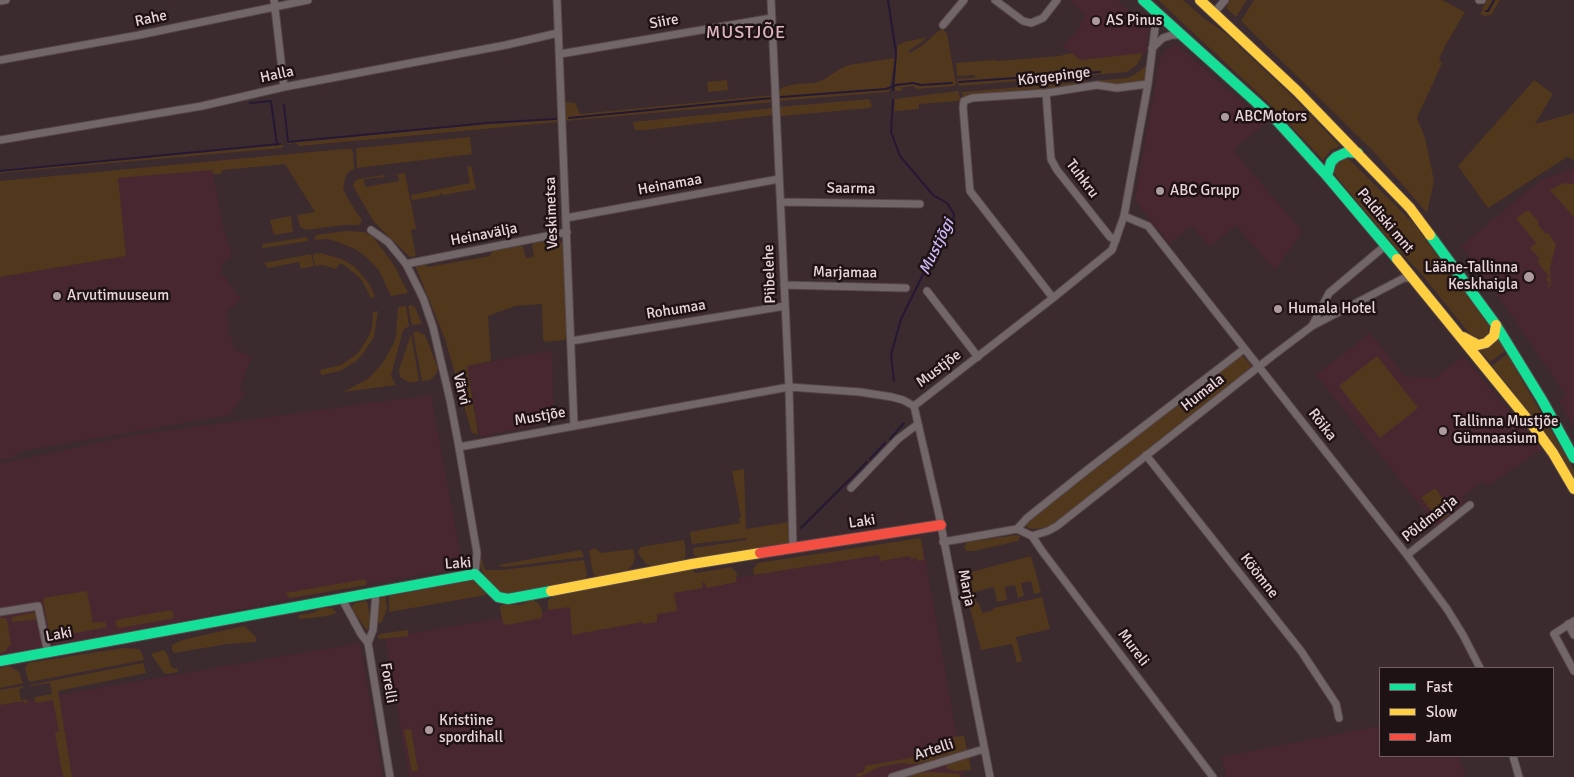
<!DOCTYPE html>
<html>
<head>
<meta charset="utf-8">
<style>
	body { margin:0 }
	#map { position:relative; width:1574px; height:777px; overflow:hidden; background:#3b2a2e; font-family:Signika,sans-serif }
	canvas { display:block }
	.legend { position:absolute; left:1379px; top:667px; width:175px; height:90px; box-sizing:border-box; background:#1f1215; border:1px solid #706064; margin:0; padding:6px 9px; list-style:none; font-size:15px; color:#e9d6da }
	.legend li { display:flex; align-items:center; gap:10px; height:25px }
	.legend b { width:25px; border:1px solid #706064 }
</style>
</head>
<body>
<div id="map">
<canvas width="1574" height="777"></canvas>
<ul class="legend">
<li><b style="height:6px;background:#16e098"></b>Fast</li>
<li><b style="height:6px;background:#ffcf43"></b>Slow</li>
<li><b style="height:6px;background:#f24e42"></b>Jam</li>
</ul>
</div>
<script>
const g = document.querySelector('canvas').getContext('2d');
g.lineJoin = 'round';
function paint(path, color) { g.fillStyle = color; g.fill(path, 'evenodd'); }
const poly = rows => new Path2D(rows.map(r => 'M' + r).join(''));
function stroke(path, color, width, dash) { g.strokeStyle = color; g.lineWidth = width; g.lineCap = dash ? 'butt' : 'round'; g.setLineDash(dash || []); g.stroke(path); }
function write(font, color, halo, rows, align = 'center') {
  g.font = font + ' Signika,sans-serif'; g.lineWidth = 5; g.setLineDash([]); g.textBaseline = 'middle'; g.strokeStyle = halo; g.fillStyle = color; for (const [text, x, y, turn = 0] of rows) {
    g.save(); g.translate(x, y); g.rotate((+turn || 0) * Math.PI / 180); g.textAlign = isNaN(turn) ? turn : align; if (halo) g.strokeText(text, 0, 0); g.fillText(text, 0, 0); g.restore();
  }
}
paint(poly([
	[1070,0,1117,0,1149,28,1146,53,1081,60,1063,46,1081,26,1079,24,1086,15],
	[1176,44,1243,103,1264,124,1233,150,1302,232,1275,270,1236,225,1209,247,1192,226,1169,243,1135,200,1160,59,1165,51],
	[1574,168,1574,429,1559,401,1565,396,1564,393,1506,307,1461,246,1541,180],
	[212,169,223,227,232,256,222,264,221,273,241,299,227,311,229,324,227,325,228,336,231,336,234,350,252,356,240,387,244,395,229,415,22,451,12,458,0,460,0,277,126,256,117,178],
	[1370,333,1404,376,1435,378,1463,356,1542,449,1487,486,1483,481,1462,497,1467,504,1438,528,1316,375],
	[548,351,552,353,554,421,480,437,467,366],
	[431,395,461,558,457,561,457,569,373,583,0,657,0,464,135,435],
	[923,546,964,777,409,777,385,638],
	[360,643,383,777,0,777,0,705],
	[1380,726,1380,756,1458,756,1466,777,1227,777,1221,757]
]), '#492731');
paint(poly([
	[1158,0,1183,0,1205,19,1224,32,1291,95,1340,146,1331,150,1323,160,1276,110],
	[1230,0,1247,0,1236,17,1226,8],
	[1254,0,1442,0,1465,12,1445,46,1439,59,1442,63,1417,118,1425,138,1434,181,1427,213,1375,153,1241,21],
	[1487,0,1500,0,1491,15,1485,16,1480,14],
	[942,28,947,34,956,84,954,86,916,89,914,86,903,87,901,91,895,91,894,81,898,45,904,42,924,38,928,34,923,41,908,51,910,53,923,45],
	[1071,53,1081,60,1143,53,1137,65,1127,72,960,86,958,85,957,79,975,78,975,75,957,76,956,63,994,60,998,61,1060,56],
	[895,58,889,92,778,101,778,92,783,87,796,84,814,83,823,80,840,69,849,65],
	[1147,65,1145,80,1140,83,963,98,962,92,1127,78,1134,75],
	[727,80,728,90,708,92,707,82],
	[1534,80,1553,94,1535,124,1574,113,1574,160,1567,157,1488,208,1458,166],
	[958,91,961,99,958,101,919,104,919,109,894,111,895,99],
	[774,95,774,102,565,121,564,102,575,103,580,114],
	[869,99,872,105,870,108,782,116,780,114,779,107],
	[774,108,773,115,645,130,635,130,633,122],
	[556,119,559,122,299,146,296,143,287,144,288,142,298,140,320,140,488,123],
	[470,137,472,154,357,168,356,149,358,148],
	[280,144,284,146,282,148,0,173,0,171],
	[344,149,351,149,353,152,354,169,350,171,346,175,343,188,348,199,361,219,362,221,359,225,343,225,306,230,300,227,297,215,315,212,285,164,223,170,220,174,213,174,212,170,118,178,126,256,0,277,0,181],
	[1345,158,1350,160,1414,224,1489,325,1488,333,1483,339,1474,339,1418,270,1395,247,1335,175,1334,172,1336,162],
	[471,166,476,189,444,195,441,193,438,196,412,200,411,195,470,183,467,167],
	[405,173,416,229,411,230,416,256,410,257,374,222,353,186,355,181,358,179,384,175,385,177,364,179,365,187,399,181,398,175,393,175],
	[1564,183,1574,184,1574,217,1550,190],
	[1526,211,1529,211,1539,222,1537,224,1546,234,1548,233,1556,244,1550,268,1551,285,1548,288,1547,286,1550,284,1546,279,1549,276,1537,262,1540,259,1530,248,1536,243,1517,220,1517,218],
	[291,216,293,232,274,235,270,220],
	[346,231,364,232,373,237,394,265,408,293,391,296,379,270,365,256,355,249,335,241,327,239,314,240,316,235],
	[307,237,308,241,263,248,262,247,263,244],
	[548,240,559,241,563,244,568,336,564,340,545,342,543,338,542,304,515,306,488,316,491,361,467,366,478,434,472,433,445,339,415,265,424,264,428,267,490,256,492,250,520,245,523,247,526,258,534,257,532,245,534,243],
	[320,253,342,259,355,267,370,285,375,297,371,298,361,279,344,265,340,263,336,269,323,265,315,266,313,254],
	[311,254,314,266,301,269,299,262,268,268,264,263],
	[412,305,415,307,422,324,412,325,408,306],
	[406,306,409,326,403,330,391,376,396,385,343,392,368,379,382,364,394,343,396,335,398,307],
	[378,311,374,337,362,355,355,362,340,371,321,375,320,370,341,365,358,353,369,336,372,327,373,312],
	[417,331,425,335,438,368,436,374,430,380,422,381,413,333],
	[411,334,419,381,410,383,400,377,399,370],
	[1498,338,1506,350,1490,362,1480,351,1492,345],
	[1507,354,1574,470,1574,477,1542,428,1492,366],
	[1243,356,1250,364,1251,366,1250,369,1174,429,1061,519,1046,528,1031,529,1027,527,1027,521,1238,357],
	[1377,356,1418,408,1380,438,1339,386],
	[744,469,746,529,789,522,789,541,786,545,701,558,697,557,694,555,693,548,747,540,746,538,692,544,690,532,740,523,739,518,741,517,732,471],
	[1435,488,1453,511,1440,521,1421,498],
	[1017,535,1020,536,1018,541,974,551,967,551,964,547,967,542],
	[921,538,924,560,918,561,917,558,911,559,910,556,880,561,879,555,754,575,753,569,758,563],
	[684,540,686,554,684,560,681,562,651,566,646,564,640,556,638,552,640,547],
	[595,548,601,553,633,549,635,557,633,564,628,570,597,577,593,573,589,551],
	[581,550,584,557,513,566,503,567,498,565],
	[481,556,485,570,503,570,584,560,587,574,586,578,582,581,560,583,544,588,509,594,504,593,498,591,489,582,482,571,480,565],
	[1031,556,1041,592,1034,594,1031,581,1021,583,1024,596,1018,598,1015,585,1005,587,1007,600,997,602,994,587,974,592,977,603,979,603,982,613,991,611,994,608,1042,597,1050,629,1016,637,1022,661,1017,663,1012,644,981,650,962,578,964,574],
	[731,567,737,573,736,582,707,588,705,583,702,583,703,588,674,593,677,611,657,614,657,622,643,624,642,622,572,635,570,607,548,610,548,600,558,594,598,587,688,568,696,573],
	[365,579,367,585,290,598,287,596,286,593],
	[473,580,483,587,486,595,389,612,389,596],
	[87,591,93,623,105,622,107,627,50,638,43,598],
	[385,596,387,608,383,619,381,623,376,623,379,601,381,598],
	[528,599,533,600,538,603,542,610,542,618,507,625,503,623,500,609,501,605,508,604,519,605,525,603],
	[366,601,368,604,370,620,368,629,367,630,353,611,352,606,355,603],
	[321,608,332,608,337,613,327,616,301,619,298,617,299,615,313,613],
	[172,610,174,618,171,619,119,628,116,626,116,621,121,619],
	[37,612,38,619,12,622,12,617],
	[0,618,5,618,7,620,11,646,8,646,6,651,0,653],
	[244,626,256,637,256,642,227,644,174,653,172,650,172,645,182,640],
	[408,630,408,636,380,639,377,637,380,634],
	[123,648,139,649,142,653,144,660,29,682,25,669,28,663],
	[164,650,168,656,171,666,174,669,177,668,178,672,165,674,151,654],
	[143,663,146,673,58,691,72,777,63,777,55,733,59,732,53,700,37,703,34,700,35,697,52,694,50,683,30,686,30,685],
	[9,666,19,672,23,683,0,688,0,668],
	[23,686,24,688,19,689,21,700,26,699,28,703,25,704,24,701,0,705,0,690],
	[411,729,418,770,412,772,404,730],
	[964,736,967,750,962,752,928,762,913,764,901,763,879,767,859,777,855,774,864,772,865,766,955,750,953,737],
	[969,757,971,770,955,771,946,768,948,763],
	[929,772,959,774,960,777,904,777,917,773]
]), '#51381d');
stroke(poly([
	[888,0,896,53,893,90],
	[1486,11,1488,11,1494,0],
	[959,82,1100,72],
	[781,97,886,89,896,85,913,83,921,85,952,83],
	[893,100,891,132,900,156,933,195,947,203,954,214,953,222,940,240,901,319,891,355,894,381],
	[250,103,271,101,277,145],
	[284,105,288,142],
	[569,118,772,98],
	[288,142,488,123,556,119],
	[0,171,280,144],
	[890,439,904,423],
	[870,459,885,443],
	[801,528,867,462]
]), '#251935', 2);
const street = poly([
	[274,0,284,87],
	[557,0,574,425],
	[771,0,789,387,793,548],
	[995,0,1023,21,1031,23,1043,18,1057,0],
	[1479,0,1482,0],
	[0,1,6,0],
	[1214,13,1225,0],
	[943,25,964,0],
	[1152,48,1163,38,1172,35,1182,35],
	[560,54,772,18],
	[0,60,139,35,308,0],
	[1046,93,1051,159,1057,170,1110,237,1116,240],
	[0,140,202,106,284,87,506,45,558,33],
	[782,202,920,204],
	[1124,216,1148,226,1407,555,1447,609,1463,635,1480,668],
	[566,218,779,179],
	[371,230,388,242,406,264,423,298,433,327,450,400,458,442,477,553,475,574],
	[406,264,567,232],
	[784,285,906,288],
	[927,291,978,357],
	[1053,298,970,191,963,107,964,101,972,98,1046,93,1097,85,1117,88,1148,84],
	[1312,326,1329,293,1386,245],
	[571,341,785,306],
	[914,406,1053,298,1112,250,1124,216,1148,84,1157,12],
	[914,406,939,515,990,777],
	[459,447,789,387,860,392,892,397,903,400,914,406],
	[1146,455,1301,651,1336,704,1339,718],
	[851,488,898,439,918,424],
	[1017,529,1027,518,1087,470,1244,349],
	[1032,536,1042,551,1213,777],
	[943,542,1017,529,1032,536,1048,531,1057,526,1271,357,1312,326,1404,278,1413,278],
	[1407,555,1470,505],
	[342,599,361,634,368,643,390,777],
	[0,612,38,606,48,653],
	[1574,621,1554,634,1574,671],
	[1568,624,1574,635],
	[368,643,373,630,376,592],
	[1513,756,1519,777],
	[892,777,984,749]
]);
const fast = poly([
	[1143,0,1277,121,1327,176,1397,259],
	[1327,176,1331,162,1336,157,1347,152,1358,153],
	[1430,235,1496,325,1542,400,1574,458],
	[0,661,475,574,498,597,508,599,551,591]
]);
const slow = poly([
	[1200,0,1297,91,1410,208,1430,235],
	[1397,259,1537,431,1553,453,1574,489],
	[1463,337,1478,345,1486,343,1494,336,1496,325],
	[551,591,692,564,760,553]
]);
const jam = poly([
	[760,553,941,525]
]);
stroke(street, '#55464a', 9);
stroke(fast, '#55464a', 12);
stroke(slow, '#55464a', 12);
stroke(jam, '#55464a', 12);
stroke(street, '#726668', 7);
stroke(fast, '#16e098', 10);
stroke(slow, '#ffcf43', 10);
stroke(jam, '#f24e42', 10);
for (const [x, y, r, color] of [
	[1096,21,5,"#ac9a9e"],
	[1225,117,5,"#ac9a9e"],
	[1160,191,5,"#ac9a9e"],
	[1529,277,6,"#ac9a9e"],
	[57,296,5,"#ac9a9e"],
	[1278,309,5,"#ac9a9e"],
	[1443,431,5,"#ac9a9e"],
	[429,730,5,"#ac9a9e"]
]) { const dot = new Path2D(); dot.arc(x, y, r, 0, 2 * Math.PI); g.fillStyle = color; g.fill(dot); stroke(dot, '#1f1215', 2); }
write('15px', '#e9d6da', '#1f1215', [
	["Rahe",151,19,-12],
	["Siire",664,22,-10],
	["Halla",277,75,-12],
	["Kõrgepinge",1054,77,-7],
	["Tuhkru",1082,179,53],
	["Heinamaa",670,185,-10],
	["Saarma",851,189,1],
	["Veskimetsa",552,213,-92],
	["Paldiski mnt",1385,221,50],
	["Heinavälja",484,235,-11],
	["Marjamaa",845,273,1],
	["Piibelehe",770,274,-92],
	["Rohumaa",676,310,-9],
	["Mustjõe",939,369,-37],
	["Värvi",461,389,77],
	["Humala",1203,393,-38],
	["Mustjõe",540,417,-10],
	["Rõika",1322,425,52],
	["Põldmarja",1430,519,-38],
	["Laki",862,522,-8],
	["Laki",458,564,-4],
	["Köömne",1259,576,52],
	["Marja",966,588,79],
	["Laki",59,635,-10],
	["Mureli",1133,648,53],
	["Forelli",388,683,81],
	["Artelli",934,750,-17]
]);
write('15px', '#e9d6da', '#1f1215', [
	["AS Pinus",1106,21],
	["ABCMotors",1235,117],
	["ABC Grupp",1170,191],
	["Lääne-Tallinna",1518,268,"right"],
	["Keskhaigla",1518,285,"right"],
	["Arvutimuuseum",67,296],
	["Humala Hotel",1288,309],
	["Tallinna Mustjõe",1453,422],
	["Gümnaasium",1453,439],
	["Kristiine",439,721],
	["spordihall",439,738]
], 'left');
write('italic 16px', '#ceb9f9', '#1f1215', [
	["Mustjõgi",937,247,-64]
]);
g.letterSpacing = '1px';
write('18px', '#dcb7bf', '#1f1215', [
	["MUSTJÕE",746,33]
]);
g.letterSpacing = '0px';
</script>
</body>
</html>
